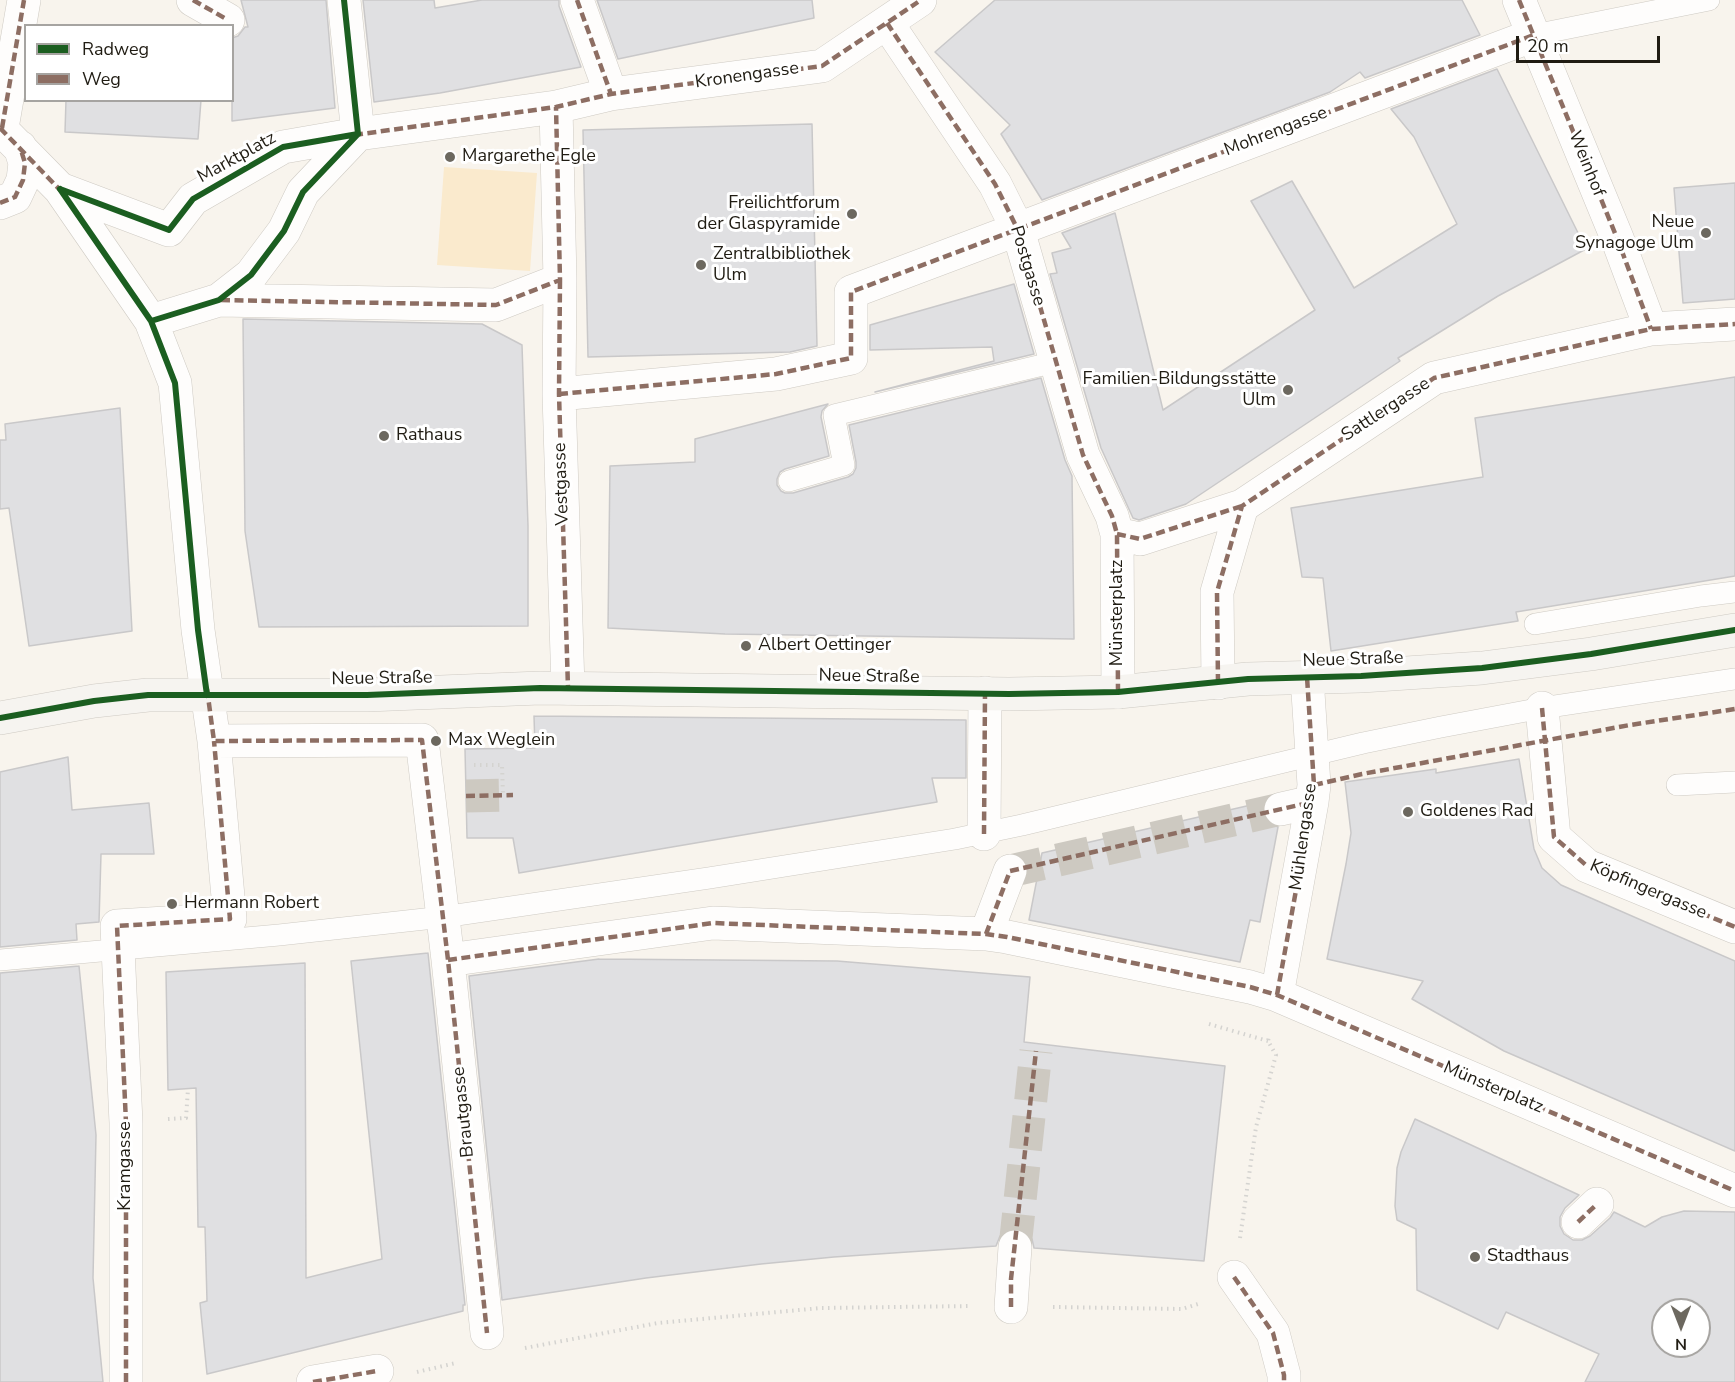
<!DOCTYPE html>
<html>
<head>
<meta charset="utf-8">
<style>
	body { margin:0 }
	#map { position:relative; width:1735px; height:1382px; overflow:hidden; background:#f8f4ed; font-family:"Nunito Sans",sans-serif }
	canvas { display:block }
	.legend { position:absolute; left:24px; top:24px; width:210px; height:78px; box-sizing:border-box; background:#fff; border:2px solid #a6a4a1; margin:0; padding:8px 10px; list-style:none; font-size:18px; color:#201c13 }
	.legend li { display:flex; align-items:center; gap:12px; height:30px }
	.legend b { width:30px; border:2px solid #a6a4a1 }
	.north { position:absolute; left:1651px; top:1298px; width:60px; height:60px; box-sizing:border-box; background:#fff; border:2px solid #a6a4a1; border-radius:50%; rotate:180deg; font-size:16px; font-weight:700; line-height:24px; text-align:center; color:#201c13 }
	.north::after { content:''; display:block; margin:auto; width:21px; height:27px; background:#6c685f; clip-path:polygon(50% 0,100% 100%,50% 72%,0 100%) }
	.scale { position:absolute; left:1516px; top:36px; width:144px; height:27px; box-sizing:border-box; border:3px solid #201c13; border-top:0; padding-left:8px; font-size:18px; line-height:21px; white-space:nowrap; color:#201c13; -webkit-text-stroke:4px #fff; paint-order:stroke }
</style>
</head>
<body>
<div id="map">
<canvas width="1735" height="1382"></canvas>
<ul class="legend">
<li><b style="height:8px;background:#1b5e20"></b>Radweg</li>
<li><b style="height:8px;background:#8d6e63"></b>Weg</li>
</ul>
<div class="north">N</div>
<div class="scale">20 m</div>
</div>
<script>
const g = document.querySelector('canvas').getContext('2d');
g.lineJoin = 'round';
function paint(path, color) { g.fillStyle = color; g.fill(path, 'evenodd'); }
const poly = rows => new Path2D(rows.map(r => 'M' + r).join(''));
function stroke(path, color, width, dash) { g.strokeStyle = color; g.lineWidth = width; g.lineCap = dash ? 'butt' : 'round'; g.setLineDash(dash || []); g.stroke(path); }
function write(font, color, halo, rows, align = 'center') {
  g.font = font + ' "Nunito Sans",sans-serif'; g.lineWidth = 6; g.setLineDash([]); g.textBaseline = 'middle'; g.strokeStyle = halo; g.fillStyle = color; for (const [text, x, y, turn = 0] of rows) {
    g.save(); g.translate(x, y); g.rotate((+turn || 0) * Math.PI / 180); g.textAlign = isNaN(turn) ? turn : align; if (halo) g.strokeText(text, 0, 0); g.fillText(text, 0, 0); g.restore();
  }
}
paint(poly([
	[444,167,537,173,530,271,437,265]
]), '#faeacd');
const building = poly([
	[241,0,326,0,335,108,232,121,232,38,238,36,245,27,248,27,241,0],
	[363,0,434,0,435,8,482,0,559,0,559,6,581,67,440,93,374,102,363,0],
	[597,0,812,0,814,18,618,59,597,0],
	[995,0,1462,0,1480,35,1365,78,1360,72,1330,92,1042,200,1001,134,1010,125,935,52,995,0],
	[1497,69,1586,249,1498,296,1398,358,1400,361,1186,504,1139,520,1133,518,1101,448,1050,274,1057,273,1052,253,1071,248,1062,233,1115,213,1163,410,1315,310,1251,201,1292,181,1354,288,1457,224,1414,137,1391,109,1497,69],
	[66,100,201,100,198,139,65,132,66,100],
	[812,124,817,346,790,352,588,357,583,130,812,124],
	[1735,183,1735,299,1683,303,1674,188,1735,183],
	[1014,284,1034,354,875,392,994,361,992,347,870,350,870,325,1014,284],
	[243,319,482,324,522,345,528,526,528,626,259,627,245,531,243,319],
	[1735,377,1735,576,1516,612,1518,621,1331,651,1323,578,1302,577,1291,508,1483,477,1475,418,1735,377],
	[1041,378,1065,460,1072,476,1074,639,725,634,608,628,610,466,695,462,695,439,828,404,822,411,821,417,829,456,785,469,780,472,777,479,777,485,781,491,785,493,793,493,848,477,853,474,856,468,856,462,849,425,1041,378],
	[120,408,132,631,29,646,9,508,0,509,0,440,6,440,5,424,120,408],
	[534,716,966,720,966,778,932,778,937,802,519,873,513,838,467,838,465,749,535,748,534,716],
	[68,757,72,810,149,803,154,854,101,854,99,922,76,924,77,940,0,947,0,772,68,757],
	[1519,759,1534,849,1542,868,1561,885,1735,961,1735,1151,1504,1051,1412,999,1423,981,1327,959,1346,864,1351,833,1345,782,1436,769,1436,773,1519,759],
	[1264,802,1263,813,1267,821,1278,827,1260,922,1250,920,1240,962,1029,920,1042,853,1264,802],
	[428,953,465,1305,463,1305,463,1311,207,1374,200,1303,207,1301,205,1227,198,1227,196,1088,168,1090,166,972,305,963,306,1278,382,1259,351,961,428,953],
	[599,959,837,961,1030,977,1024,1042,1225,1066,1204,1261,1034,1248,1032,1239,1026,1232,1016,1228,1006,1230,1000,1236,996,1246,834,1257,761,1264,646,1278,502,1300,469,976,599,959],
	[79,966,96,1135,93,1278,103,1382,0,1382,0,973,79,966],
	[1415,1119,1579,1195,1565,1208,1560,1217,1560,1226,1564,1234,1573,1240,1582,1240,1590,1236,1610,1218,1614,1212,1645,1227,1662,1217,1684,1211,1735,1212,1735,1382,1585,1382,1599,1354,1506,1312,1498,1329,1417,1290,1416,1229,1397,1220,1395,1206,1397,1168,1401,1152,1415,1119],
	[1663,1310,1699,1310,1699,1346,1663,1346,1663,1310]
]);
paint(building, '#e0e0e2');
stroke(building, '#c9c8c9', 1.5);
stroke(poly([
	[466,796,513,795],
	[1010,871,1281,809],
	[1015,1247,1036,1051]
]), '#cdc9c1', 33, [33, 16]);
const lane = poly([
	[1534,35,1709,0],
	[789,481,844,465,834,415,1055,362],
	[1535,624,1701,596,1735,592],
	[1677,785,1735,782],
	[0,960,279,935,443,917,709,878,955,839,1022,825,1363,743,1441,727,1542,708,1735,679]
]);
const street = poly([
	[193,0,228,20],
	[344,0,358,134],
	[577,0,611,94],
	[1519,0,1617,238,1651,329],
	[887,23,995,184,1018,230,1083,455,1112,516,1117,534,1118,692],
	[0,128,60,189,151,321,175,383,198,630,214,741,422,740,448,960,487,1333],
	[2,128,24,0],
	[60,189,169,230,193,199,283,147,358,134,556,107,611,94,822,66,920,0],
	[0,203,15,197,23,180,25,163,20,147],
	[560,280,559,394,568,688],
	[219,300,496,305,560,280,556,107],
	[151,321,219,300,251,275,284,231,303,192,358,134],
	[559,394,776,374,851,358,851,292,1534,35],
	[1117,534,1140,539,1242,506],
	[1218,683,1217,592,1242,506,1434,378,1651,329,1735,324],
	[1542,708,1554,837,1587,866,1735,927],
	[1281,809,1312,802],
	[984,834,985,693],
	[986,934,1010,871],
	[448,960,713,923,986,934,1007,937,1250,987,1277,995,1735,1191],
	[1277,995,1312,802,1314,785,1307,677],
	[1578,1222,1597,1204],
	[1234,1277,1273,1333,1284,1375,1284,1382],
	[1011,1307,1015,1247],
	[126,1382,126,1123,117,926,230,919,214,741],
	[313,1382,377,1371]
]);
const secondary = poly([
	[0,718,94,701,148,695,367,695,540,688,1009,694,1118,692,1248,679,1361,676,1482,668,1591,654,1735,630]
]);
stroke(lane, '#cecac3', 22);
stroke(street, '#cecac3', 34);
stroke(secondary, '#cecac3', 34);
stroke(poly([
	[474,765,502,765,503,795],
	[1209,1024,1268,1041],
	[168,1119,186,1118,188,1089],
	[1240,1238,1256,1127,1276,1055,1268,1041,1269,1036],
	[1053,1307,1182,1309,1201,1303],
	[525,1348,658,1323,821,1308,971,1306],
	[417,1372,456,1363]
]), '#d4d3d0', 4, [1.5, 4.5]);
stroke(lane, '#fefdfc', 21);
stroke(street, '#fefdfc', 33);
stroke(secondary, '#f6f4f0', 33);
stroke(poly([
	[193,0,228,20],
	[577,0,611,94],
	[1519,0,1617,238,1651,329],
	[887,23,995,184,1018,230,1083,455,1112,516,1117,534,1118,692],
	[0,128,62,192],
	[2,128,24,0],
	[354,135,556,107,611,94,822,66,918,2],
	[0,203,15,197,23,180,25,163,21,150],
	[560,280,559,394,568,688],
	[221,300,496,305,560,280,556,107],
	[559,394,776,374,851,358,851,292,1534,35],
	[1117,534,1140,539,1242,506],
	[1218,683,1217,592,1242,506,1434,378,1651,329,1735,324],
	[207,689,214,741,422,740,448,960,487,1333],
	[1542,708,1554,837,1587,866,1735,927],
	[1314,785,1362,774,1630,725,1735,709],
	[466,796,513,795],
	[984,834,985,693],
	[986,934,1010,871,1312,802],
	[448,960,713,923,986,934,1007,937,1250,987,1277,995,1735,1191],
	[1277,995,1312,802,1314,785,1307,677],
	[1578,1222,1597,1204],
	[1234,1277,1273,1333,1284,1375,1284,1382],
	[1011,1307,1011,1279,1036,1051],
	[126,1382,126,1123,117,926,230,919,214,741],
	[313,1382,377,1371]
]), '#8d6e63', 4.5, [9, 4.5]);
stroke(poly([
	[344,0,358,134],
	[60,189,151,321,175,383,198,630,207,695],
	[60,189,169,230,193,199,283,147,358,134],
	[151,321,219,300,251,275,284,231,303,192,358,134],
	[0,718,94,701,148,695,367,695,540,688,1009,694,1118,692,1248,679,1361,676,1482,668,1591,654,1735,630]
]), '#1b5e20', 6);
for (const [x, y, r, color] of [
	[450,157,6,"#6c685f"],
	[852,214,6,"#6c685f"],
	[1706,233,6,"#6c685f"],
	[701,265,6,"#6c685f"],
	[1288,390,6,"#6c685f"],
	[384,436,6,"#6c685f"],
	[746,646,6,"#6c685f"],
	[436,741,6,"#6c685f"],
	[1408,812,6,"#6c685f"],
	[172,904,6,"#6c685f"],
	[1475,1257,6,"#6c685f"]
]) { const dot = new Path2D(); dot.arc(x, y, r, 0, 2 * Math.PI); g.fillStyle = color; g.fill(dot); stroke(dot, '#fff', 2); }
write('18px', '#201c13', '#fff', [
	["Kronengasse",747,76,-8],
	["Mohrengasse",1276,132,-21],
	["Marktplatz",237,158,-29],
	["Weinhof",1586,164,68],
	["Postgasse",1027,266,73],
	["Sattlergasse",1386,410,-33],
	["Vestgasse",562,484,-92],
	["Münsterplatz",1118,613,-90],
	["Neue Straße",1353,660,-2],
	["Neue Straße",869,677,1],
	["Neue Straße",382,679,-1],
	["Mühlengasse",1304,837,-82],
	["Köpfingergasse",1648,890,23],
	["Münsterplatz",1493,1088,23],
	["Brautgasse",464,1112,-96],
	["Kramgasse",126,1166,-90]
]);
write('18px', '#201c13', '#fff', [
	["Margarethe Egle",462,157],
	["Freilichtforum",840,204,"right"],
	["der Glaspyramide",840,225,"right"],
	["Neue",1694,223,"right"],
	["Synagoge Ulm",1694,244,"right"],
	["Zentralbibliothek",713,255],
	["Ulm",713,276],
	["Familien-Bildungsstätte",1276,380,"right"],
	["Ulm",1276,401,"right"],
	["Rathaus",396,436],
	["Albert Oettinger",758,646],
	["Max Weglein",448,741],
	["Goldenes Rad",1420,812],
	["Hermann Robert",184,904],
	["Stadthaus",1487,1257]
], 'left');
</script>
</body>
</html>
